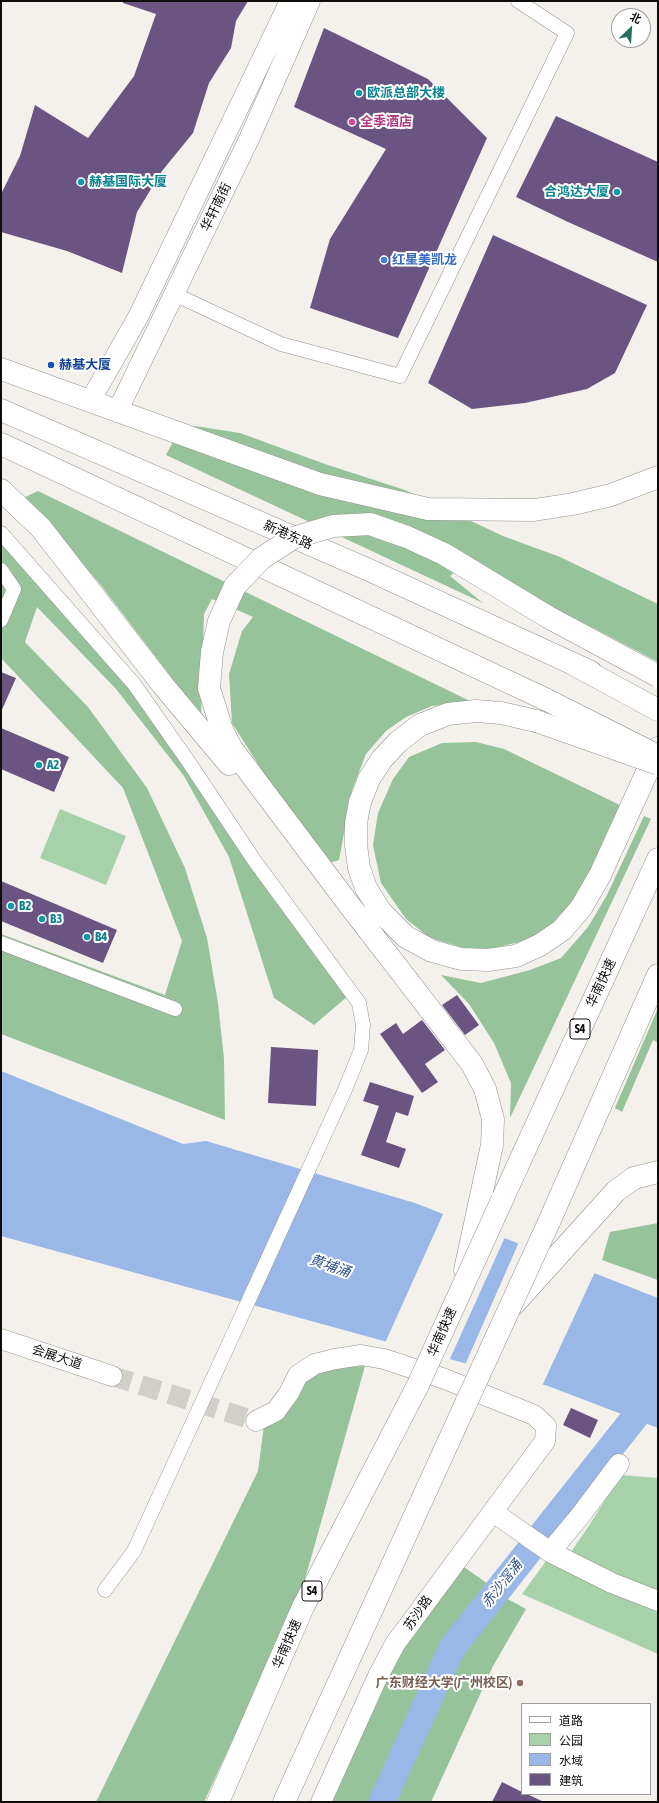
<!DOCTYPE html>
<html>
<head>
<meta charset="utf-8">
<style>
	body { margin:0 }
	#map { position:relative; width:659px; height:1803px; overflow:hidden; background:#f4f1ec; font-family:"Asap Condensed","Noto Sans SC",sans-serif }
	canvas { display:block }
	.frame { position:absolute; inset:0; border:2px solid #0e0d0c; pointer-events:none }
	.legend { position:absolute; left:521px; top:1703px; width:130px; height:92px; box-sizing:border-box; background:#fff; border:1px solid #9f9e9e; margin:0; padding:5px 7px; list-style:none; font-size:12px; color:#0e0d0c }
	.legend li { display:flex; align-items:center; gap:8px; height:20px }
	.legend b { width:20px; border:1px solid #9f9e9e }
	.north { position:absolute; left:611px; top:8px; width:40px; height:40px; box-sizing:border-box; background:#fff; border:1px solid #9f9e9e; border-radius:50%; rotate:25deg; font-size:11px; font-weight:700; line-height:16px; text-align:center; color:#0e0d0c }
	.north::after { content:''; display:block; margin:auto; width:14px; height:18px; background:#2a6d5f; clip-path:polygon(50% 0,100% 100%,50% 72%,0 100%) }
</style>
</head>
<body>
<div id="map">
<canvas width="659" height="1803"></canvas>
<div class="frame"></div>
<ul class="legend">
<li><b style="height:5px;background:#fff"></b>道路</li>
<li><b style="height:11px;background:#a6d1a9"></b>公园</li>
<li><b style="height:11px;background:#99b8e7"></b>水域</li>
<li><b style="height:11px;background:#6a5582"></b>建筑</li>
</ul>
<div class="north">北</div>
</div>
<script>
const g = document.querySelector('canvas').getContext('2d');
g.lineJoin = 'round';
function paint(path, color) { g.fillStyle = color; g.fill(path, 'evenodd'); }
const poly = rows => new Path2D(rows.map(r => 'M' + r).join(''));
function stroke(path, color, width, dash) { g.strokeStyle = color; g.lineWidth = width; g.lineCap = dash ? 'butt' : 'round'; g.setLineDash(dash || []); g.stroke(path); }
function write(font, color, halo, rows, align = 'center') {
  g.font = font + ' "Asap Condensed","Noto Sans SC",sans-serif'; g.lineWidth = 4; g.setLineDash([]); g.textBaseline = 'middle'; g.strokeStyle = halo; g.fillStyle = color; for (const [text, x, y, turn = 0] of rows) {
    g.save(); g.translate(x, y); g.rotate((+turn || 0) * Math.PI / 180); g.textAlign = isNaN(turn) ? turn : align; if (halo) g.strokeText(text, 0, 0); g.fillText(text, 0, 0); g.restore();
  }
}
paint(poly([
	[60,809,126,836,106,885,40,858],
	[621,1475,658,1478,658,1590,623,1578,569,1555,590,1524],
	[546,1561,658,1604,658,1654,522,1594]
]), '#a6d1a9');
paint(poly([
	[195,426,240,433,328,465,405,490,503,536,560,557,658,604,658,662,467,562,450,576,483,603,166,455,174,440],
	[38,491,472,702,432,706,406,717,386,731,366,754,352,790,339,860,326,864,277,794,232,723,229,674,242,631,253,617,212,599,204,614,201,716,100,584,25,497],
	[1,538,138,698,347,997,314,1025,274,998,229,857,184,776,116,689,37,607,25,642,88,707,147,788,185,868,207,938,218,1003,224,1059,225,1120,1,1034,1,934,165,995,182,941,123,788,1,658],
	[476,742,504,749,620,805,599,855,583,885,568,907,550,926,527,940,491,949,471,950,430,938,406,919,381,883,373,845,378,813,393,779,409,757,442,743],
	[644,816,651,819,510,1118,511,1083,494,1043,469,1004,441,975,481,983,530,970,561,958,588,927,607,895],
	[658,1008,658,1043,653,1040,622,1112,615,1108],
	[658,1223,658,1280,602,1260,610,1232],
	[365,1366,302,1590,204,1802,96,1802,258,1471,264,1425,311,1369],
	[464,1567,491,1586,450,1639,427,1678,371,1802,332,1802,401,1648],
	[502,1596,526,1609,493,1666,431,1802,392,1802,461,1655]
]), '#97c39a');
paint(poly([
	[1,1071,183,1144,206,1141,415,1203,658,1298,658,1428,548,1386,1,1236]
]), '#99b8e7');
paint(poly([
	[444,1212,505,1237,449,1361,385,1343],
	[519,1242,595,1272,542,1386,465,1365]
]), '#f4f1ec');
stroke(poly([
	[382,1802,452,1648,658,1388]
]), '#99b8e7', 27);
paint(poly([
	[123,1,248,1,236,21,231,48,209,83,193,133,162,171,137,212,122,273,67,251,1,232,1,194,20,156,35,105,88,138,134,76,156,14,123,3],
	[324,28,428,79,487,138,398,338,310,308,330,239,386,149,294,107],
	[556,116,658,162,658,262,568,222,516,197],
	[493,235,647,305,615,373,587,389,525,403,472,409,428,383],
	[1,672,16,678,1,712],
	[1,728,69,757,54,792,1,769],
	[1,881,117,930,103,963,1,921],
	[457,995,479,1025,465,1035,442,1005],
	[422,1020,445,1050,425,1064,438,1082,422,1093,380,1034,396,1023,403,1034],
	[271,1047,318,1050,316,1106,268,1103],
	[370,1082,414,1096,408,1116,396,1112,386,1142,406,1149,399,1168,361,1155,379,1106,363,1101],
	[571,1408,598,1420,590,1438,563,1425],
	[502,1782,522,1792,522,1794,527,1794,544,1802,492,1802]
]), '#6a5582');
stroke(poly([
	[112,1376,256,1421]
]), '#d2cfca', 20, [20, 10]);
const street = poly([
	[174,294,281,344,400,376,567,33,518,1],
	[1,533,134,684,188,761,254,860,359,1003,363,1025],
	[1,570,14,589,1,620],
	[1,943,175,1009],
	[105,1590,134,1551]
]);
const secondary = poly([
	[90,401,138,317,290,1],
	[117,412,250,137,310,1],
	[1,1339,112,1376],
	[256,1421,276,1411,289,1393,298,1375,315,1364,335,1359,361,1355,384,1359,445,1379,534,1415,546,1426,545,1441,395,1644,378,1676,321,1802],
	[619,1464,580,1516,550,1552,612,1583,658,1601],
	[493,1512,550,1552]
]);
const primary = poly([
	[1,410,369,570,591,672],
	[1,444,547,700]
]);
const highway = poly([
	[1,369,320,484,428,509,534,510,573,504,611,495,658,477],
	[1,490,41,528,162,684,229,764],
	[573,664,658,710],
	[209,688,222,730,232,749,350,906,472,1064,485,1089,493,1119,492,1145,465,1270],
	[536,721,501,713,476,711,448,714,420,725,398,742,382,759,369,779,360,802,356,823,356,845,359,868,366,888,381,912,406,937,432,951,461,959,488,960,516,956,540,945,562,930,581,908,600,875,658,748],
	[502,1200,658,859],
	[549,1222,658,975],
	[514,1304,616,1191,634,1178,658,1172],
	[218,1802,303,1607,418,1385],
	[284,1802,467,1401]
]);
stroke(street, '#95928e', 15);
stroke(secondary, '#95928e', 21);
stroke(primary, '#95928e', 23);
stroke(highway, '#95928e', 23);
stroke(street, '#fff', 14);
stroke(secondary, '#fff', 20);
stroke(primary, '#fff', 22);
stroke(highway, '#fff', 22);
const streetBridge = poly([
	[134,1551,344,1092,361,1050,363,1025]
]);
const primaryBridge = poly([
	[547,700,658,756]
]);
const highwayBridge = poly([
	[209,688,212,652,219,621,235,586,262,558,293,538,333,526,370,524,407,537,444,554,548,617,658,676],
	[536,721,658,764],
	[418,1385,502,1200],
	[467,1401,549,1222]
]);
stroke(streetBridge, '#95928e', 15, []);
stroke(primaryBridge, '#95928e', 23, []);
stroke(highwayBridge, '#95928e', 23, []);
stroke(streetBridge, '#fff', 14);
stroke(primaryBridge, '#fff', 22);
stroke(highwayBridge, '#fff', 22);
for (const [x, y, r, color] of [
	[359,93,4,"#0f9aa8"],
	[352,122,4,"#d1479c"],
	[81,182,4,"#0f9aa8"],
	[617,192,4,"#0f9aa8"],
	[384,260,4,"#3f7fe0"],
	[51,365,4,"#1a4fb4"],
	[39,765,4,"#0f9aa8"],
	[11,906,4,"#0f9aa8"],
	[42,919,4,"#0f9aa8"],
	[87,937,4,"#0f9aa8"],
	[520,1683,4,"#8d6e63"]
]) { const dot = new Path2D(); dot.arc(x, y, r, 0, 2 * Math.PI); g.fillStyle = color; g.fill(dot); stroke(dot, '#fff', 1.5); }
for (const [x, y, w] of [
	[580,1029,20],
	[312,1591,20]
]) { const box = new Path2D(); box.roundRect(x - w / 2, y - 10, w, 20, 3); g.fillStyle = '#fff'; g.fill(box); stroke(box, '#0e0d0c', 1); }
write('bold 12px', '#0e0d0c', null, [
	["S4",580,1029],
	["S4",312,1591]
]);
write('bold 13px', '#0d838f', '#fff', [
	["欧派总部大楼",367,93],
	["赫基国际大厦",89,182],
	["合鸿达大厦",609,192,"right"],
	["A2",47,765],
	["B2",19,906],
	["B3",50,919],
	["B4",95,937]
], 'left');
write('bold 13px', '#b23c85', '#fff', [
	["全季酒店",360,122]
], 'left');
write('13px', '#0e0d0c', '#fff', [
	["华轩南街",216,207,-64],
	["新港东路",288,535,24],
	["华南快速",601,983,-65],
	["华南快速",442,1332,-66],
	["会展大道",57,1357,18],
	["苏沙路",418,1613,-55],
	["华南快速",287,1644,-66]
]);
write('bold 13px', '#366cbe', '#fff', [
	["红星美凯龙",392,260]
], 'left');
write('bold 13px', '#164399', '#fff', [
	["赫基大厦",59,365]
], 'left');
write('bold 13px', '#785e54', '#fff', [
	["广东财经大学(广州校区)",512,1683]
], 'right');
write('italic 14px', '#2c538c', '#fff', [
	["黄埔涌",330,1266,19],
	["赤沙滘涌",502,1584,-52]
]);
</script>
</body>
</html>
